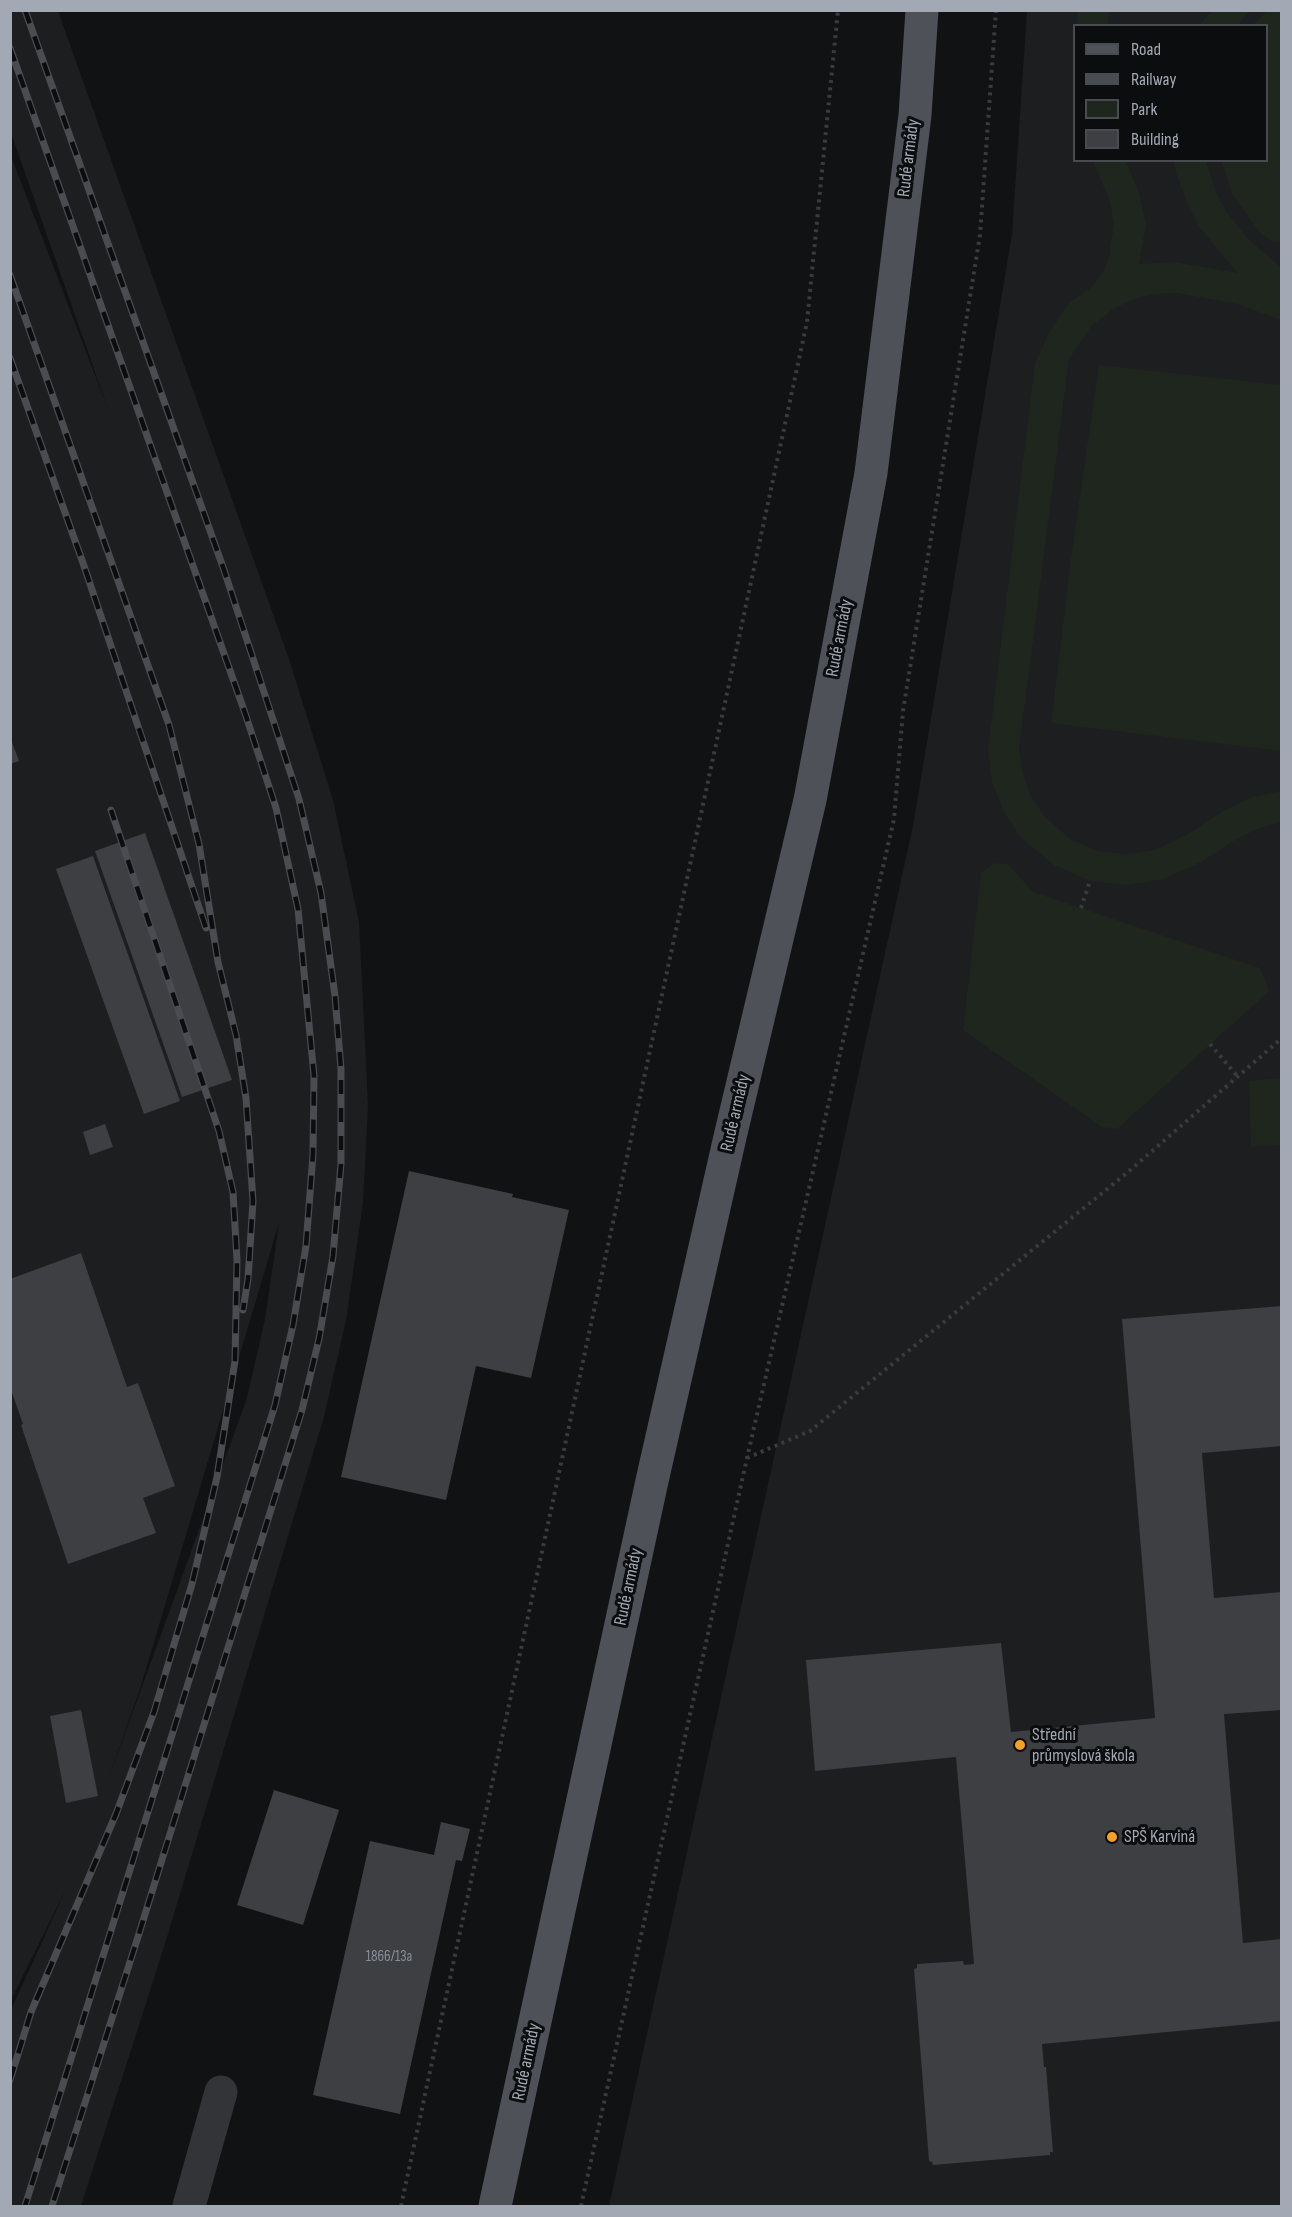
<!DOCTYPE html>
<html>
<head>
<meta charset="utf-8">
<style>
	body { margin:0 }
	#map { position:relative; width:1292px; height:2217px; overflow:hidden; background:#111213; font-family:"Sofia Sans Condensed",sans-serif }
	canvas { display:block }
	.frame { position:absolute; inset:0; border:12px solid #a2a9b4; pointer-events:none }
	.legend { position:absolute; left:1073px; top:24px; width:195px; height:138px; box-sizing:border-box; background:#0c0d0e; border:2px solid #484b50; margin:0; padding:8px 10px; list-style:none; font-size:18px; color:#a2a9b4 }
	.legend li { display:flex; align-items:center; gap:12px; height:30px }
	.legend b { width:30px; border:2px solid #484b50 }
</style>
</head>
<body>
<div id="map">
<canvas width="1292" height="2217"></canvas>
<div class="frame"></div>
<ul class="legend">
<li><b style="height:8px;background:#4e5157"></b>Road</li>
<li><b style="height:8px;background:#494c51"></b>Railway</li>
<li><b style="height:16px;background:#1e261e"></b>Park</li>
<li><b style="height:16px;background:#3d3f43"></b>Building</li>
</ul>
</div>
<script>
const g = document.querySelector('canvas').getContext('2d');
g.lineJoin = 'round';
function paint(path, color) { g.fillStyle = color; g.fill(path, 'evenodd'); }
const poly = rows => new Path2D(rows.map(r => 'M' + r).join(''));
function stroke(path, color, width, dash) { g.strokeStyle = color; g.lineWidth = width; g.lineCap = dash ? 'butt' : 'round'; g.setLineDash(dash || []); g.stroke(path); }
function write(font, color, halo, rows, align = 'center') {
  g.font = font + ' "Sofia Sans Condensed",sans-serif'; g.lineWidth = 6; g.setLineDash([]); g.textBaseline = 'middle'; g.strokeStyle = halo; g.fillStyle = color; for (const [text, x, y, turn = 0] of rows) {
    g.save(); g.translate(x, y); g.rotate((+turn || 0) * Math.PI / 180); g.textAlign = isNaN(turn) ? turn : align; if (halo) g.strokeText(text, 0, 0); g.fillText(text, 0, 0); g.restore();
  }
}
paint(poly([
	[11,11,58,11,289,659,333,800,359,922,368,1105,363,1203,346,1320,324,1417,164,1947,81,2206,10,2206,11,2010,66,1889,11,2000,11,156,108,409,11,133],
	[279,1223,265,1319,247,1398,108,1780,140,1689],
	[1027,11,1281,11,1281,2206,609,2206,913,826,1012,234],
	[1074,26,1266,26,1266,160,1074,160]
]), '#1d1e20');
paint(poly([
	[1078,11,1109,11,1108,25,1077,25],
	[1211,11,1211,10,1250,11,1238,25,1200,25],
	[1267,11,1282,11,1282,242,1274,242,1262,235,1232,194,1222,161,1266,160,1266,26,1253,25],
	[1093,161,1126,161,1139,193,1146,224,1139,264,1174,262,1238,273,1200,228,1187,203,1176,173,1174,161,1206,160,1215,190,1226,211,1248,239,1282,268,1281,320,1237,304,1177,293,1154,294,1137,298,1115,308,1092,325,1069,359,1019,750,1023,775,1031,797,1045,817,1070,839,1098,851,1128,854,1155,850,1186,835,1220,813,1249,798,1281,791,1281,822,1260,828,1235,840,1201,862,1164,879,1128,885,1090,881,1054,865,1021,838,1004,812,992,782,988,750,1035,363,1050,331,1069,303,1093,286,1104,270,1109,256,1114,224,1110,202],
	[1099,365,1281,385,1281,751,1051,723,1072,551],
	[995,863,1008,864,1033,892,1260,968,1269,991,1117,1129,1102,1127,963,1030,981,873],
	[1281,1078,1281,1145,1251,1147,1249,1081]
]), '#1e261e');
paint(poly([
	[10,737,19,761,10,764],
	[145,833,232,1080,182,1097,95,851],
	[93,856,180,1101,144,1114,56,869],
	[105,1124,113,1147,90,1155,83,1132],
	[409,1171,513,1194,512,1197,569,1210,531,1378,476,1366,446,1500,341,1477],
	[81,1253,127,1387,138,1383,175,1486,143,1498,156,1533,68,1564,21,1425,23,1424,10,1387,10,1279],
	[1282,1306,1282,1446,1202,1453,1214,1598,1282,1592,1282,1710,1224,1714,1243,1943,1282,1939,1282,2021,1042,2044,1044,2067,1046,2067,1053,2152,1050,2152,1050,2155,933,2165,932,2162,929,2161,914,1969,917,1968,917,1964,963,1961,964,1965,974,1964,956,1757,815,1771,806,1660,1001,1643,1011,1732,1155,1718,1122,1319],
	[81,1710,98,1796,66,1803,50,1716],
	[274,1790,339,1810,303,1925,237,1905],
	[441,1822,470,1829,462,1861,456,1860,400,2114,313,2095,370,1841,434,1855]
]), '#3d3f43');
stroke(poly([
	[1081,908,1090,881],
	[1210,1044,1238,1077],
	[747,1458,810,1431,1128,1172,1282,1038],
	[401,2206,807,322,838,10],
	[581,2206,747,1458,894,819,903,711,980,235,996,10]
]), '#383b3f', 4, [3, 4.5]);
stroke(poly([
	[189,2206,221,2092]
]), '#323438', 33);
stroke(poly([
	[495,2206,652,1481,730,1137,810,800,871,473,915,115,922,10]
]), '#4e5157', 33);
const rail = poly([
	[25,10,224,570,299,799,321,893,335,996,341,1069,341,1164,333,1256,319,1339,302,1410,137,1940,52,2206],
	[10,48,245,713,276,808,298,909,314,1076,313,1154,306,1246,293,1325,275,1405,25,2206],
	[10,275,169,725,199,844,218,962,236,1035,246,1098,253,1201,248,1279,243,1310],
	[10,358,83,563,206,928],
	[10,2080,31,2012,116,1814,154,1712,192,1584,217,1477,235,1361,237,1260,233,1192,219,1131,111,810]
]);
stroke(rail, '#494c51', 7);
stroke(rail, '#0c0d0e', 4.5, [14]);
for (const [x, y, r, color] of [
	[1020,1745,6,"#f6a026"],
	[1112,1837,6,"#f6a026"]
]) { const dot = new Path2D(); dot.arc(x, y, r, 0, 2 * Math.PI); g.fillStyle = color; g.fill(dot); stroke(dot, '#0c0d0e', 2); }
write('15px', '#898e98', null, [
	["1866/13a",389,1957]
]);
write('18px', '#a2a9b4', '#0c0d0e', [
	["Rudé armády",909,158,-83],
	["Rudé armády",840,638,-79],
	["Rudé armády",736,1113,-77],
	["Rudé armády",629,1587,-78],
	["Rudé armády",527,2062,-78]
]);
write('18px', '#a2a9b4', '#0c0d0e', [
	["Střední",1032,1735],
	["průmyslová škola",1032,1756],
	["SPŠ Karviná",1124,1837]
], 'left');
</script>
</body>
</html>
